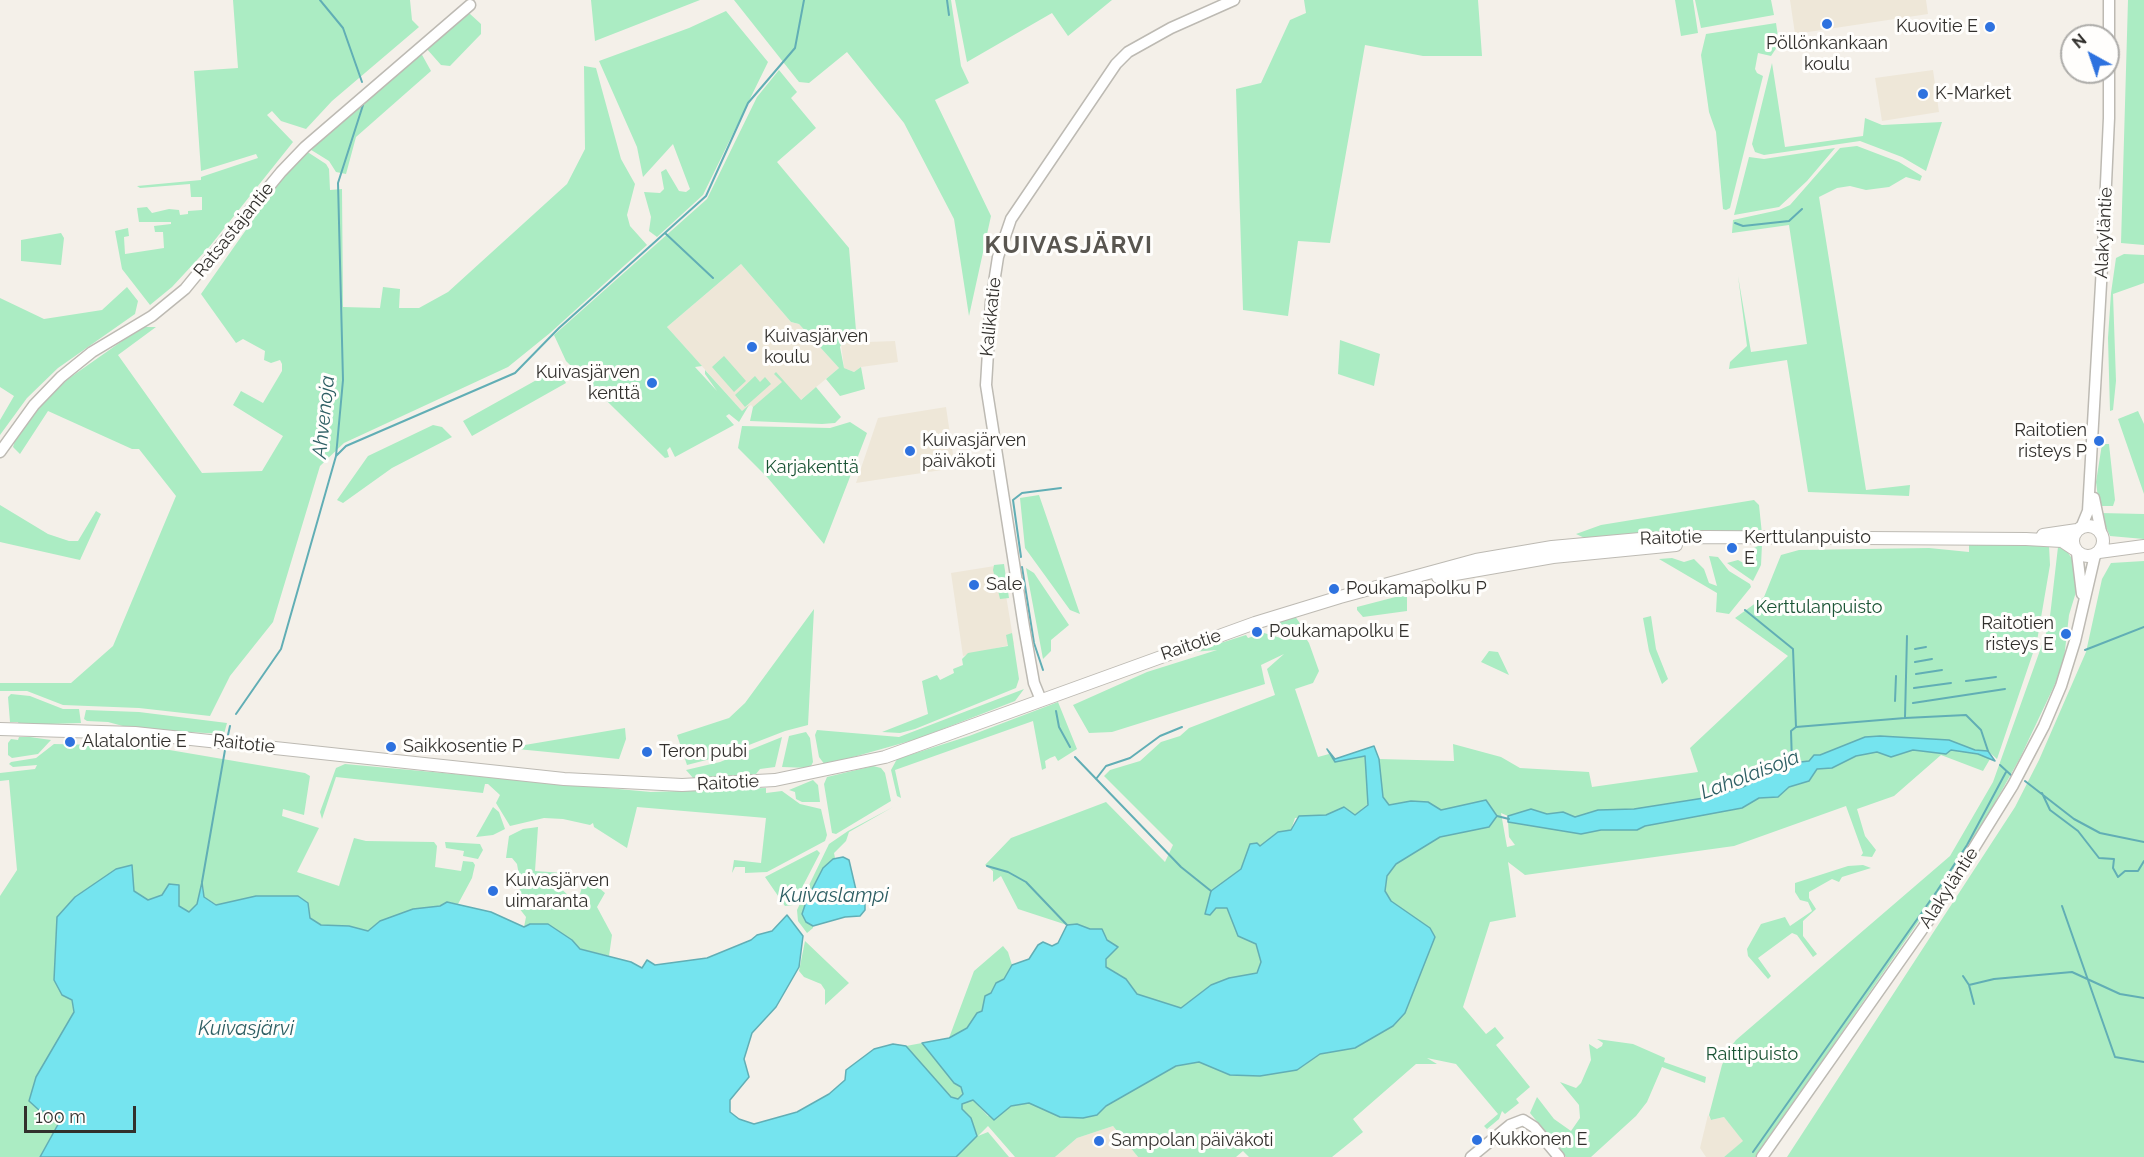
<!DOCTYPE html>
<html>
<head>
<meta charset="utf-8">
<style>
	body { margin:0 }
	#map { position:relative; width:2144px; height:1157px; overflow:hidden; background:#f4f0e9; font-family:Raleway,sans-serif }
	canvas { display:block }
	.north { position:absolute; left:2060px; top:24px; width:60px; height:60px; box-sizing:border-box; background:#fffefc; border:2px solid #adaca9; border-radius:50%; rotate:320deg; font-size:16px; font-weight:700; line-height:24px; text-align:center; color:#32302d }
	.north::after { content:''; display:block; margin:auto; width:21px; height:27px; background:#2e72df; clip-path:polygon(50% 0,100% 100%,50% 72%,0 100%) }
	.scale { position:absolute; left:24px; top:1106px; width:112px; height:27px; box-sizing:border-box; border:3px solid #32302d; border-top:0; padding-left:8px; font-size:18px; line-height:21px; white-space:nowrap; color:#32302d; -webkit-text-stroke:4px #fffefc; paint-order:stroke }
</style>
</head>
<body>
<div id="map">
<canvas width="2144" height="1157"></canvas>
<div class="north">N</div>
<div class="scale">100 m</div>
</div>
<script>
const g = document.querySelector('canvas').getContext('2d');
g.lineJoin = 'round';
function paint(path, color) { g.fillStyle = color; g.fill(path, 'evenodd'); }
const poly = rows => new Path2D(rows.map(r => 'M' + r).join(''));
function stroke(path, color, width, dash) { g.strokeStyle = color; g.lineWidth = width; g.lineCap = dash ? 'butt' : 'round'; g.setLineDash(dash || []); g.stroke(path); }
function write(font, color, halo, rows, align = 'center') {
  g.font = font + ' Raleway,sans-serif'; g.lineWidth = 6; g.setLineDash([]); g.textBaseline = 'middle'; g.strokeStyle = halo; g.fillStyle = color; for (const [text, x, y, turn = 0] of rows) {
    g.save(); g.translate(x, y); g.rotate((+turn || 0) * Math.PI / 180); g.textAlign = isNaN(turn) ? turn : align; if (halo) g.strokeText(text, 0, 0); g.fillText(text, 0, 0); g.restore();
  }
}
paint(poly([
	[1790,0,1926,0,1928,14,1795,34],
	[1933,70,1939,112,1882,121,1875,78],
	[741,264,791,322,799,324,839,368,779,418,763,419,751,405,742,411,667,327],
	[895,341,898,362,861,367,854,372,844,368,841,343],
	[946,407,955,468,856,483,878,418],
	[1001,565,1014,644,963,656,951,573],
	[1708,1115,1711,1120,1724,1117,1744,1141,1724,1157,1706,1157,1700,1148],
	[1113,1126,1138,1157,1055,1157,1077,1138]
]), '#eee7d8');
paint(poly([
	[233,0,410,0,412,20,419,27,332,101,306,129,281,121,272,111,267,115,293,142,210,246,172,287,150,305,122,269,115,231,128,228,129,236,124,237,125,254,164,248,163,232,155,232,154,226,171,224,171,222,139,222,137,208,147,207,152,213,169,209,179,210,180,215,188,214,188,211,202,210,202,197,191,197,190,184,140,188,137,186,201,180,201,177,258,158,256,154,201,171,194,71,238,68],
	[591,0,700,0,595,41],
	[734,0,951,0,961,66,969,83,935,100,991,216,969,316,954,219,904,123,847,52,809,83,799,82],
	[955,0,1112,0,1068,36,1052,13,967,62],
	[1304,0,1478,0,1482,56,1423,56,1365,45,1330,243,1298,241,1288,316,1243,310,1236,89,1261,83,1290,20,1306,13],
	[1675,0,1693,0,1698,33,1681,36],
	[1695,0,1771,0,1774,15,1701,28],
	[2128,0,2144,0,2144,245,2121,243],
	[726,11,768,62,703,195,657,237,649,231,651,217,644,192,660,193,664,189,661,172,666,169,679,191,686,192,690,189,673,144,643,177,637,147,599,61,689,28],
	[469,13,481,24,481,34,450,66,441,65,426,48],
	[1776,23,1779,44,1771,56,1758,53,1755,69,1757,73,1763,76,1730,208,1726,210,1723,209,1716,132,1709,112,1701,55,1706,34],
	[421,53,431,71,356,137,346,174,336,172,329,161,308,148],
	[1772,63,1785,147,1863,136,1865,118,1882,125,1942,122,1926,171,1902,157,1860,141,1764,155,1755,152,1752,144],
	[584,66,596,68,621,159,635,184,627,215,630,226,647,245,550,333,508,367,344,443,320,466,273,622,230,676,210,716,139,708,63,705,27,691,0,691,0,683,71,683,113,646,176,496,139,449,132,449,48,411,20,454,13,447,16,437,41,404,68,379,142,327,156,327,118,355,202,473,262,471,283,436,233,405,241,391,263,403,282,371,282,364,280,360,271,363,264,360,265,351,243,339,236,343,201,294,288,170,306,151,326,164,329,169,330,190,342,189,343,307,380,308,383,287,400,289,399,308,419,308,448,292,567,184,585,149],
	[779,70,797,92,791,98,816,128,777,162,849,248,857,342,842,343,840,347,844,368,854,372,861,367,865,389,840,396,826,379,839,368,799,324,791,322,741,264,667,327,702,366,695,367,717,391,705,374,705,370,742,411,749,405,739,422,729,414,726,416,734,425,675,457,670,447,667,450,669,457,665,458,566,361,554,335,707,199,757,97],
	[1857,146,1899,162,1922,176,1920,181,1906,177,1889,187,1866,190,1850,186,1837,188,1819,197,1866,490,1910,485,1909,496,1808,492,1787,360,1729,369,1730,362,1747,346,1738,276,1751,352,1807,344,1789,225,1732,233,1733,220,1779,210,1790,205,1840,148],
	[1835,148,1807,181,1779,207,1734,215,1749,157,1764,159],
	[61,233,64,238,61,265,21,261,21,240],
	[2124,254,2144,255,2144,283,2113,294,2116,381,2113,410,2110,411,2108,338,2111,293,2116,258],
	[127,287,138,301,135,314,58,368,27,398,0,435,0,420,14,396,0,387,0,298,44,319,102,310],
	[1340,340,1380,354,1374,386,1338,374],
	[724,356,746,381,734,392,712,367],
	[558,368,566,383,472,436,463,421],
	[776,372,801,400,816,387,841,417,835,423,822,424,750,421,753,407,782,382,774,374],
	[755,376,760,382,765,377,771,384,745,407,735,395],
	[2138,411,2144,424,2144,494,2118,419],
	[850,422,867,433,824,544,767,477,738,448,742,426,830,428],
	[433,425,442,427,452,437,392,468,343,503,337,500,368,456],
	[2102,444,2109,444,2115,500,2113,506,2099,506,2096,482],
	[1039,495,1080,614,1070,610,1025,548,1020,498],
	[1754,500,1759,505,1762,534,1589,540,1576,534,1601,525],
	[0,505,48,534,69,541,78,541,96,511,101,514,80,560,0,542],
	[2100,513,2144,514,2144,539,2110,536],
	[1762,544,1761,565,1753,581,1727,563,1738,560,1749,566,1754,548],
	[1969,544,2049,545,2050,565,2037,641,1997,759,1988,751,1975,750,1949,740,1880,736,1820,756,1814,755,1809,761,1792,763,1743,787,1704,798,1634,809,1598,810,1575,817,1563,812,1547,814,1531,809,1508,816,1501,813,1507,847,1515,845,1509,837,1508,822,1581,834,1601,830,1637,830,1645,826,1742,808,1759,798,1778,797,1789,787,1809,781,1817,769,1832,768,1856,756,1877,752,1891,757,1913,750,1951,750,1978,754,1990,759,1983,771,1941,755,1894,796,1857,809,1865,836,1876,850,1872,857,1861,856,1863,853,1846,806,1734,846,1525,875,1508,862,1516,917,1490,922,1463,1007,1486,1034,1495,1027,1504,1038,1496,1045,1530,1087,1516,1099,1519,1103,1505,1114,1502,1111,1499,1119,1487,1129,1484,1126,1498,1114,1456,1064,1427,1058,1437,1064,1416,1064,1353,1119,1363,1132,1332,1157,1249,1157,1243,1151,1236,1157,1138,1157,1113,1126,1077,1138,1055,1157,1015,1157,988,1126,978,1136,988,1132,1009,1157,956,1157,976,1136,971,1118,962,1110,962,1104,973,1100,988,1116,1011,1106,1029,1103,1060,1117,1097,1115,1106,1106,1176,1066,1199,1062,1230,1075,1260,1076,1297,1070,1320,1054,1355,1048,1405,1013,1435,937,1430,928,1391,901,1385,891,1387,876,1396,864,1440,837,1441,810,1428,802,1411,801,1389,805,1382,797,1379,759,1454,761,1453,744,1501,757,1520,768,1589,772,1592,787,1698,772,1690,748,1788,656,1735,618,1764,597,1781,555,1799,550,1929,548,1969,552],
	[2058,547,2064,547,2077,566,2076,592,2069,615,2064,659,2055,684,2020,758,1970,847,1756,1157,1724,1157,1743,1141,1724,1117,1711,1120,1709,1115,1722,1065,1729,1049,1736,1040,1950,856,1993,782,2049,625],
	[1709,556,1718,557,1729,571,1750,584,1751,587,1729,614,1716,612,1717,593,1659,559,1672,558,1684,562,1694,559,1704,569,1709,583,1717,586],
	[2144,561,2144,1157,1787,1157,2015,807,2039,760,2086,652,2102,579,2111,563],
	[1004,564,1009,598,1000,599,993,570,994,565],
	[1026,568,1034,573,1069,625,1051,640,1051,651,1043,659],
	[1407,594,1407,611,1363,617,1357,610,1357,607],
	[814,609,808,725,785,731,718,757,687,765,677,735,729,718,745,703],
	[1295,616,1305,631,1302,634,1283,634,1269,629,1277,623],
	[1651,616,1656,649,1668,679,1662,684,1649,651,1643,618],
	[1012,633,1019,679,1016,688,915,729,900,733,882,732,928,714,922,681,937,675,940,680,954,673,953,669,963,665,962,659,968,653,1008,646,1006,635],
	[1264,633,1284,639,1307,640,1309,643,1319,671,1313,683,1295,689,1318,757,1329,754,1335,762,1365,755,1368,804,1355,815,1344,807,1326,815,1295,818,1291,830,1278,832,1260,846,1250,844,1241,869,1211,891,1209,904,1227,908,1238,936,1256,944,1261,963,1257,974,1229,978,1211,985,1181,1008,1149,999,1137,994,1126,979,1106,967,1107,940,1102,929,1090,929,1077,924,1067,925,1018,909,1001,876,993,882,993,871,985,865,1011,838,1106,802,1165,862,1173,845,1104,776,1110,770,1140,761,1161,742,1180,736,1189,728,1275,695,1267,669,1284,654,1261,665,1265,684,1112,732,1089,733,1073,705,1147,672,1217,650,1192,652,1246,635,1248,638],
	[1489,651,1498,652,1509,675,1481,662],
	[1024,689,1015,701,917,739,825,765,819,757,815,735,817,730,899,737],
	[11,694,30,696,63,709,79,709,81,723,19,725,18,722,10,722,8,697],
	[1058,702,1077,749,1058,761,1055,756,1050,758,1045,761,1046,768,1042,770,1033,721,895,770,901,798,897,796,891,770,897,759,969,736],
	[86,710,139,712,227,723,224,734,134,729,108,722,87,721,84,719],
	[625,728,626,739,619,759,507,748],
	[806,732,810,738,813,762,810,768,782,767,789,736],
	[19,737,30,737,51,740,38,754,12,758,8,755,8,743,11,739,18,740],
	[782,737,775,767,760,769,756,774,738,778,694,779,686,770,720,762],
	[54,744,146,746,305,773,310,776,304,815,283,809,282,816,319,828,297,872,339,886,354,838,366,841,434,842,437,846,435,867,461,871,463,861,473,862,475,865,472,878,458,904,447,902,440,906,413,909,380,921,368,931,349,926,321,925,310,918,308,903,298,896,256,896,217,905,204,897,203,884,197,904,189,912,162,895,148,900,134,891,57,918,54,980,72,1000,74,1012,36,1077,51,1111,61,1119,40,1157,0,1157,0,896,17,870,9,780,0,781,0,773,35,769,37,765,13,767,9,764,11,762,36,758],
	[345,764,651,792,766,788,766,793,782,791,800,804,821,809,827,835,825,841,767,872,745,873,745,867,735,867,732,873,734,860,761,863,766,818,637,807,627,848,594,827,593,823,590,825,563,819,544,818,510,826,496,803,500,795,488,784,485,784,483,793,336,777,322,819,320,812,336,768],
	[873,766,881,768,885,773,891,801,836,834,832,833,824,784,827,777],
	[813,780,818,785,820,802,802,802,796,799,795,792,789,790],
	[493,807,499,812,505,829,493,835,476,837],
	[893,807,849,832,846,841,834,853,835,858,823,868,802,914,806,922,813,926,813,928,807,933,798,921,797,910,829,844,848,831],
	[538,827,535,871,563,873,555,883,571,898,580,894,585,876,605,893,597,907,612,935,609,956,580,949,572,940,524,927,526,917,519,908,520,881,517,864,512,858,506,858,509,836,523,829],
	[445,842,480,844,483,850,478,859,463,856,464,851,446,848],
	[817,850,820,853,793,905,785,906,765,877],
	[1863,865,1871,868,1842,877,1839,882,1832,879,1809,892,1809,898,1816,909,1803,921,1803,936,1817,954,1813,957,1797,935,1792,933,1758,958,1771,976,1768,979,1748,956,1747,949,1761,924,1785,917,1790,926,1812,911,1808,902,1800,900,1795,892,1795,883,1848,866],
	[805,941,849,983,825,1005,825,990,821,984,804,977,799,971],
	[1003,946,1008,952,1012,965,1004,979,996,983,991,993,985,996,982,1011,977,1013,967,1028,949,1038,974,971],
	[1597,1039,1633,1044,1665,1058,1664,1062,1706,1077,1705,1083,1662,1067,1647,1102,1636,1116,1591,1157,1566,1157,1530,1113,1537,1097,1554,1119,1571,1131,1580,1118,1579,1105,1560,1082,1576,1088,1581,1083,1591,1060,1589,1044,1597,1049,1602,1046,1603,1043],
	[922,1043,954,1083,961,1087,963,1094,958,1099,951,1097,906,1046]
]), '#abecc3');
const water = poly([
	[1880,736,1949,740,1975,750,1988,751,1995,761,1978,754,1951,750,1946,754,1913,750,1891,757,1877,752,1856,756,1832,768,1817,769,1809,781,1789,787,1778,797,1759,798,1742,808,1645,826,1637,830,1601,830,1581,834,1508,822,1508,816,1531,809,1547,814,1563,812,1575,817,1598,810,1634,809,1704,798,1743,787,1792,763,1809,761,1814,755,1820,755,1865,737,1880,736],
	[1374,746,1379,759,1383,797,1389,805,1411,801,1428,802,1441,810,1486,800,1497,816,1489,827,1440,837,1396,864,1387,876,1385,891,1391,901,1430,928,1435,937,1405,1013,1393,1026,1355,1048,1320,1054,1297,1070,1260,1076,1230,1075,1199,1062,1176,1066,1106,1106,1097,1115,1083,1118,1060,1117,1029,1103,1011,1106,994,1120,973,1100,962,1104,962,1109,971,1118,977,1136,956,1157,40,1157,61,1119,51,1111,40,1111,29,1101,36,1077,74,1012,72,1000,62,995,54,980,57,917,75,897,116,869,132,865,134,891,148,900,162,895,169,884,179,885,179,906,189,912,197,904,202,882,204,897,216,905,256,896,298,896,308,903,310,918,321,925,349,926,368,931,380,921,413,909,440,906,447,902,491,912,524,927,530,924,548,924,572,940,580,949,631,962,642,968,647,960,655,965,707,958,751,940,757,935,772,931,787,915,803,936,799,967,776,1007,752,1033,744,1059,749,1077,730,1100,730,1112,739,1119,754,1124,797,1112,829,1094,845,1080,846,1070,874,1049,893,1044,906,1046,951,1097,958,1099,963,1094,961,1087,954,1083,922,1043,949,1038,967,1028,977,1013,982,1011,985,996,991,993,996,983,1004,979,1012,965,1029,959,1038,945,1043,942,1052,946,1058,943,1067,925,1077,924,1090,929,1102,929,1107,940,1118,947,1106,959,1106,967,1126,979,1137,994,1181,1008,1211,985,1229,978,1257,973,1261,962,1256,944,1238,936,1227,908,1216,908,1210,915,1205,914,1211,891,1241,869,1250,844,1257,843,1260,846,1278,832,1291,830,1299,816,1326,815,1344,807,1355,815,1368,805,1365,756,1335,762,1327,749,1335,759,1374,746],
	[843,857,849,860,856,890,865,898,865,910,860,916,845,917,813,926,806,922,802,914,807,899,823,868,833,859,843,857]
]);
paint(water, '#75e4ef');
stroke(water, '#61aeb5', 1.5);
stroke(poly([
	[320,0,343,28,362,82],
	[947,0,949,15],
	[1735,223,1743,226,1789,221,1802,209],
	[665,233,713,278],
	[336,456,346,446,515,373,559,328,706,196,748,103,795,48,804,0],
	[1021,557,1013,500,1022,493,1061,488],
	[1022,567,1034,643,1043,670],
	[1745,610,1793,649,1796,727],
	[1915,649,1926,647],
	[2085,650,2144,627],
	[1915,662,1932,659],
	[1916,674,1942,670],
	[1966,681,1996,677],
	[1914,688,1951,683],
	[1895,701,1896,676],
	[1913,703,2005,689],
	[1056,711,1059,727,1070,747],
	[236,714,281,649,336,456,343,380,338,183,363,105],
	[1905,717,1907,636],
	[228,735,230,726],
	[1075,757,1181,867,1211,891],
	[1792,763,1791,731,1796,727,1905,718,1966,715,1981,730,1988,751],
	[2000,765,2011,775],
	[1096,779,1106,766,1130,758,1160,736,1182,727],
	[2025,781,2074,819,2100,833,2144,842],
	[2042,793,2050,810,2078,831,2099,858,2114,859,2113,868,2118,877,2125,871,2138,871,2144,861],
	[1497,816,1509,819],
	[987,866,1008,872,1026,882,1067,925],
	[202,882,225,750],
	[2062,906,2115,1057,2144,1062],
	[1963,976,1969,985,1974,1004],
	[1969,985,1994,979,2072,972,2120,994,2144,998],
	[1753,1152,1937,891,1967,845,2006,772]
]), '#61aeb5', 2);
const secondary = poly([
	[0,452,34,405,61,377,92,352,152,316,185,289,281,172,305,147,470,5],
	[2094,498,2101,532],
	[2081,528,2088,511,2103,249,2109,118,2109,0],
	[2077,553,2082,594],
	[1041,700,1034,683,1024,627,986,385,991,302,998,257,1011,219,1116,64,1128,52,1171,28,1234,0],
	[1471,1157,1510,1125,1523,1120,1534,1127,1559,1157],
	[1762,1157,1933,914,2013,785,2044,726,2061,686,2075,641,2095,555]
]);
const primary = poly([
	'2073 541a15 15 0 1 1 30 0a15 15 0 1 1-30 0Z',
	[2043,535,2077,530],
	[2099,552,2144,546],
	[1438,577,1553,557,1676,545],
	[0,729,135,733,564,779,682,785,775,780,885,757,1255,623,1340,597,1476,560,1552,547,1640,539,1705,537,2026,539,2062,541,2074,549]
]);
stroke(secondary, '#bdbab3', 13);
stroke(primary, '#bdbab3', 14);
stroke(secondary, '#fff', 10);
stroke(primary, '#fff', 12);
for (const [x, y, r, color] of [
	[1827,24,6,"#2e72df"],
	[1990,27,6,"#2e72df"],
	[1923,94,6,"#2e72df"],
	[752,347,6,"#2e72df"],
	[652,383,6,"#2e72df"],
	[2099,441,6,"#2e72df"],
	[910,451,6,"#2e72df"],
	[1732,548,6,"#2e72df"],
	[974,585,6,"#2e72df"],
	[1334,589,6,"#2e72df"],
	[1257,632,6,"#2e72df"],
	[2066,634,6,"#2e72df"],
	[70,742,6,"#2e72df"],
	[391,747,6,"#2e72df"],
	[647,752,6,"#2e72df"],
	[493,891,6,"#2e72df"],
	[1477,1140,6,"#2e72df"],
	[1099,1141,6,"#2e72df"]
]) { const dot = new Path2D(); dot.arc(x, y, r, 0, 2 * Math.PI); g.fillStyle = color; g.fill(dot); stroke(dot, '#fffefc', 2); }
write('18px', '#32302d', '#fffefc', [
	["Kuovitie E",1978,27,"right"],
	["Pöllönkankaan",1827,44,"center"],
	["koulu",1827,65,"center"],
	["K-Market",1935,94],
	["Kuivasjärven",764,337],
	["koulu",764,358],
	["Kuivasjärven",640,373,"right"],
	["kenttä",640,394,"right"],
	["Raitotien",2087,431,"right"],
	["risteys P",2087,452,"right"],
	["Kuivasjärven",922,441],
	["päiväkoti",922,462],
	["Kerttulanpuisto",1744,538],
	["E",1744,559],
	["Sale",986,585],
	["Poukamapolku P",1346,589],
	["Raitotien",2054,624,"right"],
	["risteys E",2054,645,"right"],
	["Poukamapolku E",1269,632],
	["Alatalontie E",82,742],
	["Saikkosentie P",403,747],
	["Teron pubi",659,752],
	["Kuivasjärven",505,881],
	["uimaranta",505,902],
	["Kukkonen E",1489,1140],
	["Sampolan päiväkoti",1111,1141]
], 'left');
write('18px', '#32302d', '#fffefc', [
	["Ratsastajantie",234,230,-51],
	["Alakyläntie",2104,233,-87],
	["Kalikkatie",991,317,-84],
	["Raitotie",1671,538,-2],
	["Raitotie",1191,645,-19],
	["Raitotie",244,744,6],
	["Raitotie",728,783,-3],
	["Alakyläntie",1949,888,-57]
]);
write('18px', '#195334', '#fffefc', [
	["Karjakenttä",812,468],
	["Kerttulanpuisto",1819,608],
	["Raittipuisto",1752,1055]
]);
write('italic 20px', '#2e5f64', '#fffefc', [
	["Ahvenoja",324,417,-84],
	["Laholaisoja",1750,775,-21],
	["Kuivaslampi",834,896],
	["Kuivasjärvi",246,1029]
]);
g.letterSpacing = '1.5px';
write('bold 24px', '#595650', '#fffefc', [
	["KUIVASJÄRVI",1069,246]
]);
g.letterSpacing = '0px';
</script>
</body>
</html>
